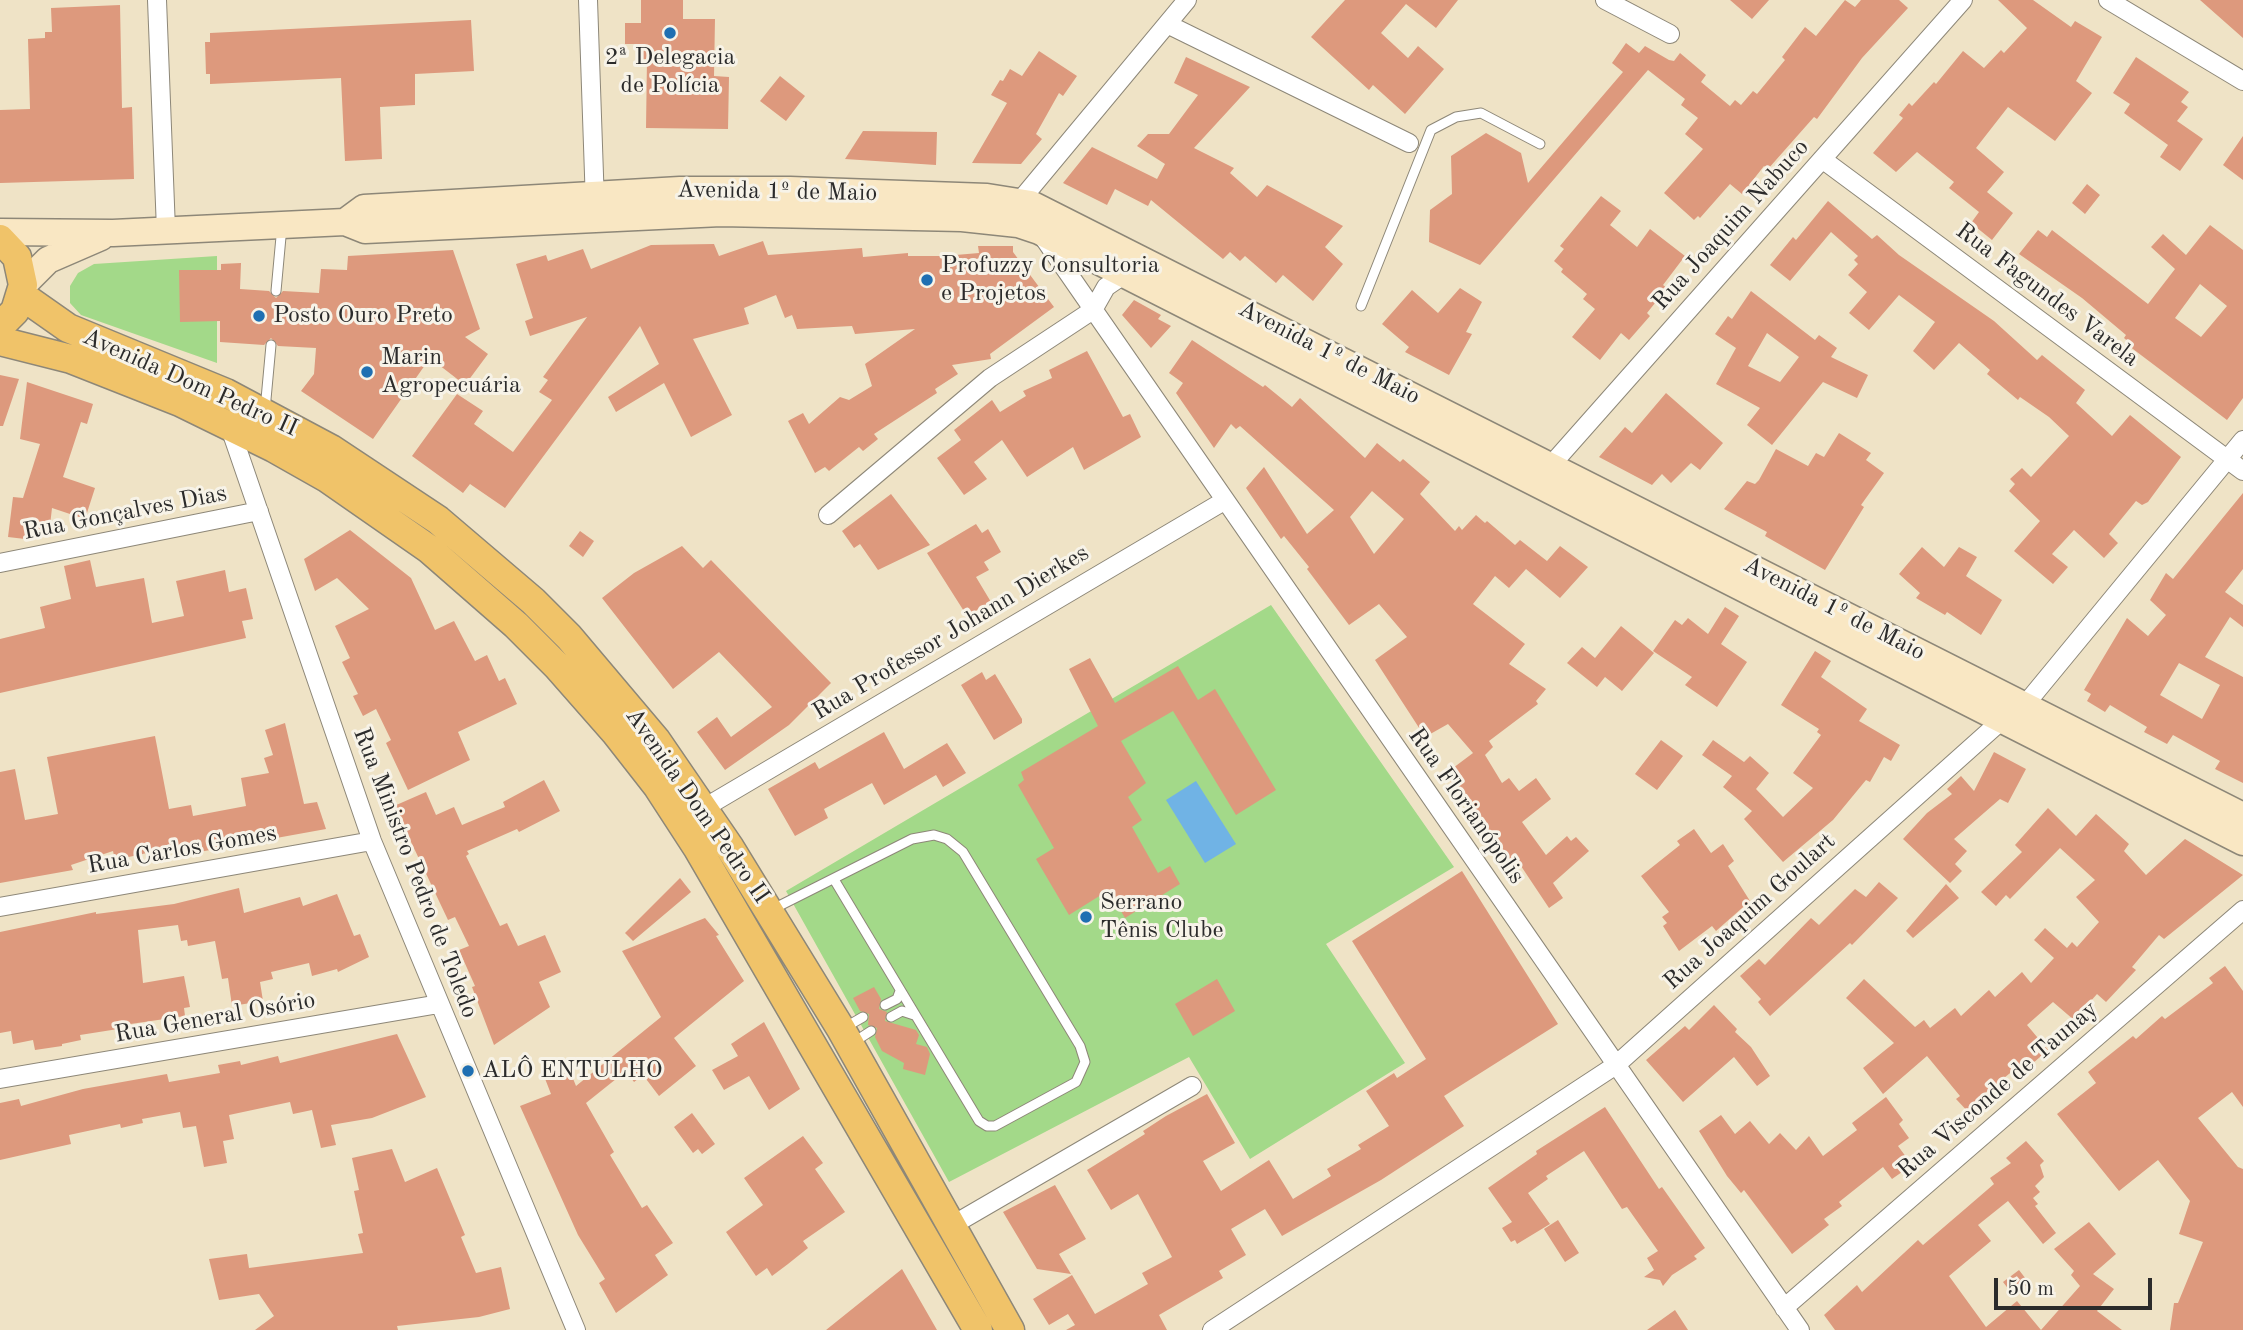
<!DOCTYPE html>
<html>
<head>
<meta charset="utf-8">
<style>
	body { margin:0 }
	#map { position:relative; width:2243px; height:1330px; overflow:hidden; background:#efe3c6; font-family:"Old Standard TT",serif }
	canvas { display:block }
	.scale { position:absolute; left:1994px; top:1278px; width:158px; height:32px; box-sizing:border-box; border:4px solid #2b2b2b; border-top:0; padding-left:9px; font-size:21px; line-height:24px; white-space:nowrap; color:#2b2b2b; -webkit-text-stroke:5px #f7f3e8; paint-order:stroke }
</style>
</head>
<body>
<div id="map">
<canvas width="2243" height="1330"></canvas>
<div class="scale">50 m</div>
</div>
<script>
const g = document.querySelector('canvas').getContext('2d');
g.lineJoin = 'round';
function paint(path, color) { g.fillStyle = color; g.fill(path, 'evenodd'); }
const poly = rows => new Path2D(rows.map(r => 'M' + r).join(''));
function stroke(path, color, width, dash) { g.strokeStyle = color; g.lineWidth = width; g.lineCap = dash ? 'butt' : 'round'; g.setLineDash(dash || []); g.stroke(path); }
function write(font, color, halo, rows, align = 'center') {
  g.font = font + ' "Old Standard TT",serif'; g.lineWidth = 6; g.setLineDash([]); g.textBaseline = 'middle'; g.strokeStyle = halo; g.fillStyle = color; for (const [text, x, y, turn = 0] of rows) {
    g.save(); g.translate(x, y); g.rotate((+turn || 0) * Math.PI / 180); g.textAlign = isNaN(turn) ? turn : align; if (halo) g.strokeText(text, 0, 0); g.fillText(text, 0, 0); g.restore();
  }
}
paint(poly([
	[217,256,217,363,81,315,70,303,70,286,78,273,94,264],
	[1271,605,1454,867,1326,944,1405,1063,1250,1159,1189,1057,949,1182,786,891]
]), '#a3d989');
paint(poly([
	[1196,781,1236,844,1205,863,1166,800]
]), '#70b3e5');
paint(poly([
	[641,0,683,0,683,19,715,19,714,76,729,77,728,129,646,128,647,59,640,59,640,44,625,44,625,23,641,23],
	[1345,0,1458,0,1436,28,1406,4,1381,33,1408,58,1418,46,1444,69,1405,114,1373,85,1369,90,1311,37],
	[1730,0,1769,0,1752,19],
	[1845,0,1855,7,1861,0,1899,0,1908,8,1862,58,1817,119,1814,117,1768,169,1764,166,1742,194,1730,184,1700,218,1698,216,1694,220,1664,193,1703,149,1685,134,1698,118,1681,105,1685,99,1648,70,1480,265,1429,242,1430,210,1452,194,1451,156,1486,133,1521,153,1528,183,1623,72,1612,63,1626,43,1639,53,1645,46,1669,60,1674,61,1680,53,1706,75,1701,82,1730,106,1735,100,1741,105,1753,91,1757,94,1785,60,1782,57,1805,27,1816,36],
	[1998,0,2033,0,2071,27,2075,21,2102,37,2076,81,2092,93,2055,141,2008,107,1976,148,2004,172,1987,192,2013,213,1992,240,1971,223,1979,212,1949,188,1954,182,1917,152,1896,172,1873,153,1903,118,1899,115,1909,103,1912,106,1934,82,1936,84,1963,51,1984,68,2001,50,2004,53,2027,28],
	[2200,0,2243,0,2243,38],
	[120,5,122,108,132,107,134,179,0,183,0,110,30,109,28,39,45,38,45,32,52,32,51,8],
	[471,20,474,71,415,74,415,105,380,107,382,159,345,161,341,78,210,84,210,74,206,74,205,42,210,42,210,33],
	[1039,51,1077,76,1063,96,1059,93,1036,134,1042,139,1021,164,972,163,1007,103,991,95,1000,80,1003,81,1010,69,1022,76],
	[1186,57,1250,87,1194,148,1234,168,1230,173,1257,197,1267,185,1343,226,1325,247,1343,264,1313,301,1283,275,1276,283,1245,256,1240,261,1230,252,1223,259,1151,200,1148,206,1115,189,1107,205,1063,183,1092,147,1157,179,1165,164,1137,146,1148,134,1169,134,1198,95,1174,83],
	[2136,57,2189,92,2181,102,2188,107,2177,121,2203,139,2180,171,2160,157,2168,145,2124,113,2130,104,2113,93],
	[780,76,805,96,786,121,760,101],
	[863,131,937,132,936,165,845,159],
	[2243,136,2243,180,2223,165],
	[2087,184,2100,195,2085,214,2072,203],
	[1601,196,1621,211,1610,225,1637,247,1650,229,1685,256,1663,285,1667,288,1647,313,1650,316,1629,340,1621,333,1600,360,1572,337,1595,309,1583,299,1587,294,1561,272,1563,269,1554,261,1564,249,1560,246],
	[1828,201,1872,239,1877,235,1899,255,1994,321,2037,360,2042,355,2085,390,2076,403,2112,436,2130,415,2181,457,2148,502,2142,505,2136,501,2109,534,2118,543,2104,558,2074,530,2052,554,2068,567,2053,584,2014,551,2040,521,2009,491,2015,484,2010,479,2022,468,2031,477,2069,436,2049,417,2020,397,2018,400,1987,374,1990,370,1959,343,1934,370,1913,351,1935,322,1899,295,1869,330,1849,313,1867,292,1848,275,1858,264,1854,260,1858,256,1831,232,1790,281,1770,265,1793,237,1796,240],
	[2210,225,2243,250,2243,398,2227,420,2129,346,2131,344,2124,338,2126,335,2082,298,2019,254,2038,230,2047,237,2052,230,2148,304,2175,269,2151,247,2163,234,2186,255],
	[2200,284,2227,306,2201,337,2175,318],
	[763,241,768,255,862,248,863,257,908,253,908,256,944,256,979,253,978,246,1013,246,1013,252,1054,307,990,354,991,359,952,365,958,374,935,389,937,393,874,434,878,439,863,451,859,447,829,471,825,467,815,473,788,421,803,413,809,424,840,397,849,400,872,386,865,364,915,329,855,334,852,326,797,329,792,315,785,318,776,295,744,308,749,324,693,339,732,415,691,437,664,383,616,412,608,397,659,364,640,326,505,508,470,484,463,493,412,456,457,394,483,411,474,424,513,452,552,400,539,392,548,380,543,377,587,317,530,336,525,321,533,318,516,264,546,255,548,261,583,249,591,269,651,245,714,244,719,256],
	[453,250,480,329,465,337,488,354,465,385,430,358,373,439,301,391,314,374,316,348,278,346,271,338,264,345,220,342,220,321,180,322,179,270,221,270,221,264,241,263,240,289,269,291,276,298,283,291,319,293,321,269,347,270,348,256],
	[1460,288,1482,302,1466,332,1472,334,1449,375,1405,352,1409,347,1382,324,1412,290,1438,313],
	[1751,291,1815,340,1819,335,1837,348,1831,357,1868,375,1857,398,1823,382,1772,445,1747,425,1760,408,1716,384,1736,348,1715,334,1728,316,1732,319],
	[1767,333,1799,357,1780,382,1748,366],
	[1134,300,1161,315,1158,319,1171,326,1151,348,1122,315],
	[1192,340,1263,387,1265,385,1292,407,1300,398,1365,458,1377,443,1400,462,1403,459,1430,482,1420,494,1455,531,1459,526,1462,530,1476,515,1485,523,1487,521,1515,545,1520,540,1547,561,1560,546,1588,567,1560,598,1526,569,1509,588,1495,576,1473,604,1525,644,1509,664,1546,689,1536,701,1538,704,1489,741,1493,747,1485,755,1502,783,1509,778,1519,791,1536,778,1551,799,1522,822,1546,855,1567,836,1571,841,1576,837,1589,851,1553,883,1563,898,1549,908,1517,860,1513,863,1445,774,1473,753,1448,724,1425,737,1375,660,1407,637,1379,604,1349,625,1307,569,1309,567,1284,536,1281,539,1246,488,1264,467,1307,534,1334,510,1240,426,1236,429,1231,424,1214,448,1176,393,1183,383,1169,373],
	[1372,491,1404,519,1374,554,1350,517],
	[1087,351,1123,417,1130,414,1141,437,1084,470,1073,447,1027,477,1002,440,974,462,987,479,964,495,937,458,961,440,954,430,992,400,1000,412,1026,396,1023,391,1052,378,1049,370],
	[0,375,19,379,3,426,0,426],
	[27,382,93,404,87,424,81,422,63,477,95,488,85,519,52,508,49,534,26,531,25,539,8,537,13,497,23,498,40,444,20,439],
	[1666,393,1723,443,1700,470,1691,463,1671,483,1662,474,1652,485,1599,457,1625,427,1632,433],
	[1839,433,1871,453,1866,460,1884,473,1861,505,1864,507,1825,570,1765,536,1767,532,1724,509,1747,481,1755,484,1759,480,1776,449,1808,466,1816,453,1824,457],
	[2243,493,2243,569,2225,592,2243,605,2243,627,2230,617,2205,657,2243,677,2243,783,2215,769,2220,761,2173,735,2167,744,2144,732,2147,727,2110,705,2105,712,2087,701,2091,694,2084,690,2127,618,2148,636,2166,615,2150,600,2166,573,2173,579],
	[2179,663,2220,685,2202,719,2160,695],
	[891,494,930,545,878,570,860,544,854,548,842,531],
	[976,524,982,533,988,529,1001,552,984,562,989,570,976,577,991,602,967,616,927,553],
	[350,530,411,578,435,630,454,621,475,661,487,655,499,681,505,678,517,704,458,732,470,760,408,790,386,743,391,740,376,709,363,716,353,696,358,694,342,662,350,658,335,626,369,609,337,578,315,591,304,559],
	[580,531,594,541,583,557,569,546],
	[682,546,703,568,711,560,831,683,789,725,725,770,697,732,717,717,731,737,772,707,719,652,673,689,602,598,634,573],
	[1922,547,1944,567,1959,547,1977,557,1966,576,2002,600,1981,635,1947,612,1945,615,1916,598,1920,593,1899,574],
	[90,560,96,587,144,578,152,623,184,616,176,581,225,570,229,592,246,588,253,619,242,621,246,638,0,693,0,639,45,628,40,607,71,599,64,566],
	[1725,607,1739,616,1721,644,1747,662,1717,707,1685,685,1692,677,1653,651,1675,620,1682,625,1688,618,1708,634],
	[1621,626,1654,653,1622,691,1605,677,1597,687,1567,663,1582,647,1595,658],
	[1815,651,1831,661,1821,677,1867,709,1859,721,1900,745,1891,761,1884,757,1870,782,1866,780,1833,820,1783,862,1744,819,1752,811,1723,787,1732,776,1702,755,1713,740,1744,762,1750,756,1769,773,1756,789,1783,817,1813,788,1793,773,1821,735,1817,732,1819,729,1781,705],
	[1090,658,1115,703,1178,666,1198,700,1215,689,1276,790,1236,815,1173,711,1121,741,1146,783,1128,797,1142,820,1132,827,1158,873,1170,866,1180,884,1125,918,1109,890,1069,915,1036,859,1054,848,1018,785,1024,780,1021,772,1098,726,1069,669],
	[982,672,986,680,995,674,1022,719,1022,723,994,740,961,685],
	[285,723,304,804,317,802,326,829,199,852,197,842,115,860,113,851,71,865,73,870,0,883,0,772,15,769,25,820,58,814,47,757,155,736,169,809,191,805,193,816,246,806,241,778,269,773,264,758,273,755,265,730],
	[884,732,904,769,947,743,966,773,943,787,936,775,884,805,872,783,824,809,828,818,795,836,768,789,815,762,819,769],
	[1661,740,1683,756,1657,790,1635,774],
	[1994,752,2026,769,2008,803,2000,799,1954,839,1967,851,1955,864,1962,871,1950,883,1903,839,1927,813,1952,794,1947,789,1961,776,1974,791],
	[544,780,560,811,519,832,517,829,467,851,469,854,466,856,500,926,507,923,518,946,545,935,561,972,539,982,550,1007,494,1045,472,987,475,986,459,950,469,946,455,917,448,920,394,806,426,792,436,815,454,807,462,825,505,807,503,802],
	[2048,808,2076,836,2096,814,2129,844,2124,851,2146,875,2185,839,2243,875,2164,939,2159,935,2132,967,2136,970,2106,1002,2097,994,2074,1020,2053,1002,2027,1025,2048,1050,2024,1071,2019,1066,1980,1097,1985,1102,1971,1115,1956,1099,1960,1096,1927,1056,1883,1094,1863,1068,1894,1043,1846,998,1864,979,1915,1027,1924,1020,1930,1028,1955,1008,1961,1016,1989,990,1995,997,2022,972,2031,983,2054,958,2034,940,2045,928,2067,948,2072,942,2077,947,2099,922,2076,897,2095,880,2060,848,2010,899,2006,895,1996,906,1981,892,2022,852,2015,845],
	[1694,829,1711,853,1723,844,1734,861,1728,866,1750,901,1716,931,1712,926,1679,951,1663,926,1667,923,1662,917,1669,912,1641,876,1680,845,1677,841],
	[1462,871,1558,1024,1444,1096,1464,1126,1381,1180,1282,1236,1265,1209,1231,1229,1246,1255,1219,1271,1223,1278,1159,1315,1167,1330,1066,1330,1075,1325,1068,1314,1049,1325,1033,1299,1072,1275,1095,1314,1148,1284,1142,1273,1172,1257,1138,1194,1111,1210,1087,1170,1145,1134,1143,1131,1166,1116,1207,1094,1235,1143,1203,1161,1221,1191,1269,1160,1293,1199,1331,1176,1327,1169,1361,1149,1358,1145,1389,1126,1366,1091,1394,1073,1397,1078,1426,1059,1352,941],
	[680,878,691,892,633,941,625,933],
	[1879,882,1898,898,1852,945,1850,943,1770,1016,1758,1002,1761,999,1740,976,1759,959,1765,965,1811,918,1819,925,1855,889,1866,897],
	[1946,884,1959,898,1913,938,1906,931],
	[239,888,244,913,300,897,303,906,337,894,354,936,360,934,369,957,338,972,337,969,312,976,309,963,271,972,273,979,260,982,263,1001,232,1006,228,978,222,979,215,941,188,946,187,940,181,941,178,925,138,930,143,983,184,976,190,1007,184,1008,185,1016,117,1026,118,1029,80,1035,81,1040,62,1044,62,1046,35,1050,33,1040,13,1044,11,1031,0,1033,0,932,96,912,96,914,174,904],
	[705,918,719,935,716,936,744,981,674,1038,696,1066,659,1096,643,1075,634,1082,626,1071,586,1103,614,1152,610,1155,642,1208,647,1205,673,1243,655,1255,668,1275,616,1313,599,1283,605,1279,578,1235,520,1106,551,1094,544,1076,568,1066,576,1086,661,1017,622,951],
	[2225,966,2243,991,2243,1107,2232,1092,2198,1118,2238,1167,2243,1169,2243,1330,2170,1330,2174,1303,2178,1303,2203,1242,2179,1234,2190,1201,2158,1160,2119,1191,2057,1114,2096,1083,2088,1072,2133,1036,2136,1039,2162,1016,2165,1019,2213,983,2209,978],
	[1217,979,1235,1011,1193,1036,1175,1004],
	[874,987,881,999,879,1009,887,1012,885,1021,916,1030,919,1035,916,1044,927,1047,930,1054,925,1075,903,1069,904,1063,882,1051,875,1037,877,1028,868,1025,869,1014,860,1011,853,998],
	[1714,1005,1737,1029,1735,1032,1751,1047,1770,1076,1757,1086,1734,1057,1683,1102,1646,1060,1685,1026,1689,1030],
	[764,1022,800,1089,769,1110,749,1076,724,1090,712,1070,738,1056,731,1044],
	[397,1034,426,1097,372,1118,331,1125,336,1145,321,1148,312,1110,293,1114,290,1102,229,1115,234,1139,223,1141,227,1163,204,1167,196,1126,183,1128,180,1112,142,1119,143,1123,121,1128,120,1124,69,1135,71,1144,0,1160,0,1103,19,1099,21,1106,83,1089,167,1074,169,1082,220,1073,218,1065,240,1061,241,1065,278,1056,280,1063],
	[1886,1097,1903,1120,1899,1124,1909,1138,1898,1146,1912,1165,1892,1179,1883,1167,1839,1202,1842,1206,1824,1219,1829,1225,1792,1254,1744,1190,1741,1193,1727,1176,1699,1131,1721,1115,1735,1134,1750,1121,1769,1144,1780,1133,1796,1150,1809,1136,1823,1156,1857,1130,1852,1123],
	[1605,1107,1659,1189,1662,1187,1705,1248,1694,1256,1697,1259,1672,1275,1663,1286,1660,1280,1644,1277,1654,1270,1647,1258,1658,1251,1627,1207,1622,1209,1584,1151,1546,1176,1548,1179,1528,1193,1550,1224,1517,1244,1515,1240,1511,1242,1502,1228,1512,1222,1488,1188,1537,1154,1536,1151],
	[692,1113,715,1144,702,1154,698,1149,693,1153,674,1127],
	[803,1136,823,1163,815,1169,845,1212,803,1241,808,1248,788,1264,772,1276,767,1268,756,1276,726,1232,763,1205,744,1178],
	[2026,1141,2044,1161,2040,1165,2044,1177,2035,1186,2040,1192,2033,1198,2038,1204,2035,1206,2056,1233,2043,1244,2008,1201,1978,1225,1991,1241,1949,1276,1986,1327,2017,1301,2041,1330,2080,1286,2071,1275,2074,1271,2054,1249,2089,1222,2116,1254,2093,1274,2114,1289,2097,1311,2122,1330,1835,1330,1824,1315,1857,1285,1862,1292,1918,1240,1923,1245,1965,1209,1994,1184,1990,1178,2011,1163,2006,1158],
	[392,1149,405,1182,437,1168,465,1235,461,1237,476,1273,501,1267,510,1309,479,1317,397,1326,398,1330,255,1330,274,1316,259,1294,219,1300,209,1259,247,1254,249,1268,363,1253,358,1234,363,1233,354,1191,359,1190,352,1158],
	[1055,1185,1086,1239,1059,1254,1071,1274,1037,1269,1003,1212],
	[1558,1220,1579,1253,1565,1262,1544,1229],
	[902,1269,937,1330,826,1330],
	[2019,1270,2029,1283,2013,1295,2003,1282],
	[1675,1310,1688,1330,1647,1330]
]), '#dd997d');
const service = poly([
	[276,291,282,226],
	[1361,306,1431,130,1456,117,1481,113,1540,144],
	[265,410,271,345],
	[771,910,912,839,934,835,947,839,963,852,1080,1046,1085,1062,1076,1082,995,1126,987,1126,979,1121,835,881],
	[885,1005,897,999,900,991],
	[891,1017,902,1011,914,1015],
	[844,1028,863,1017],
	[854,1042,871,1031]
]);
const minor = poly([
	[157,0,166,230],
	[588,0,595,204],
	[1605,0,1670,34],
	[2108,0,2243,81],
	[1167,24,1409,143],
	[1822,159,2243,471],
	[1019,202,1187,0],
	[1041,234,1800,1330],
	[1093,310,1106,287,1125,274],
	[229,425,372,841,576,1330],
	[1545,472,1963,0],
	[828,515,990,378,1093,310],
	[0,563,259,511],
	[704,808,1224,501],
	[0,907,372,841],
	[0,1079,439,1004],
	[951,1226,1192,1086],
	[1784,1308,2243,910],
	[1212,1330,1616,1065,2002,720,2024,706,2243,440]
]);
const secondary = poly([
	[345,222,364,208,680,190,790,190,987,197,1031,204,2243,816],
	[0,232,113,233,345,222,365,230,721,213,962,218,1018,224,1039,231,2243,842],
	[23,285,48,260,101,237]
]);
const primary = poly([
	[0,239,17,257,23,285,15,311,0,326],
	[21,295,68,328,226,393,331,449,438,520,533,601,569,637,656,740,730,848,841,1029,1010,1330],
	[0,341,71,359,180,402,274,448,327,478,429,549,516,625,557,666,615,732,658,787,697,847,978,1330]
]);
stroke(service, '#8d8778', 11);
stroke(minor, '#8d8778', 20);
stroke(secondary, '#8d8778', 29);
stroke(primary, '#8d8778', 31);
stroke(service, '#fff', 9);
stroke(minor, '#fff', 18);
stroke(secondary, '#f9e7c3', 26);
stroke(primary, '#f0c369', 28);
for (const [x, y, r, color] of [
	[670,33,7,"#1f6fb2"],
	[927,280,7,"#1f6fb2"],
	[259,316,7,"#1f6fb2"],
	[367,372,7,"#1f6fb2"],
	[1086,917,7,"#1f6fb2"],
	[468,1071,7,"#1f6fb2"]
]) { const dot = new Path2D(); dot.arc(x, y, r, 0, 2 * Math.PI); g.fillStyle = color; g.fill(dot); stroke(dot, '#f7f3e8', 2.5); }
write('24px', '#2b2b2b', '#f7f3e8', [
	["2ª Delegacia",670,58,"center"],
	["de Polícia",670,86,"center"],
	["Profuzzy Consultoria",941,266],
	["e Projetos",941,294],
	["Posto Ouro Preto",273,316],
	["Marin",381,358],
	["Agropecuária",381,386],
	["Serrano",1100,903],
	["Tênis Clube",1100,931],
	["ALÔ ENTULHO",482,1071]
], 'left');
write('24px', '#2b2b2b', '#f7f3e8', [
	["Avenida 1º de Maio",777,192,1],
	["Rua Joaquim Nabuco",1731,225,-48],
	["Rua Fagundes Varela",2047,295,37],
	["Avenida 1º de Maio",1329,353,27],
	["Avenida Dom Pedro II",190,383,24],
	["Rua Gonçalves Dias",125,513,-11],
	["Avenida 1º de Maio",1834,609,27],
	["Rua Professor Johann Dierkes",951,633,-31],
	["Avenida Dom Pedro II",697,806,55],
	["Rua Florianópolis",1466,806,55],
	["Rua Carlos Gomes",182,850,-10],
	["Rua Ministro Pedro de Toledo",415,873,69],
	["Rua Joaquim Goulart",1750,912,-42],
	["Rua General Osório",215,1018,-10],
	["Rua Visconde de Taunay",1998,1090,-41]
]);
</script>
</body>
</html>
